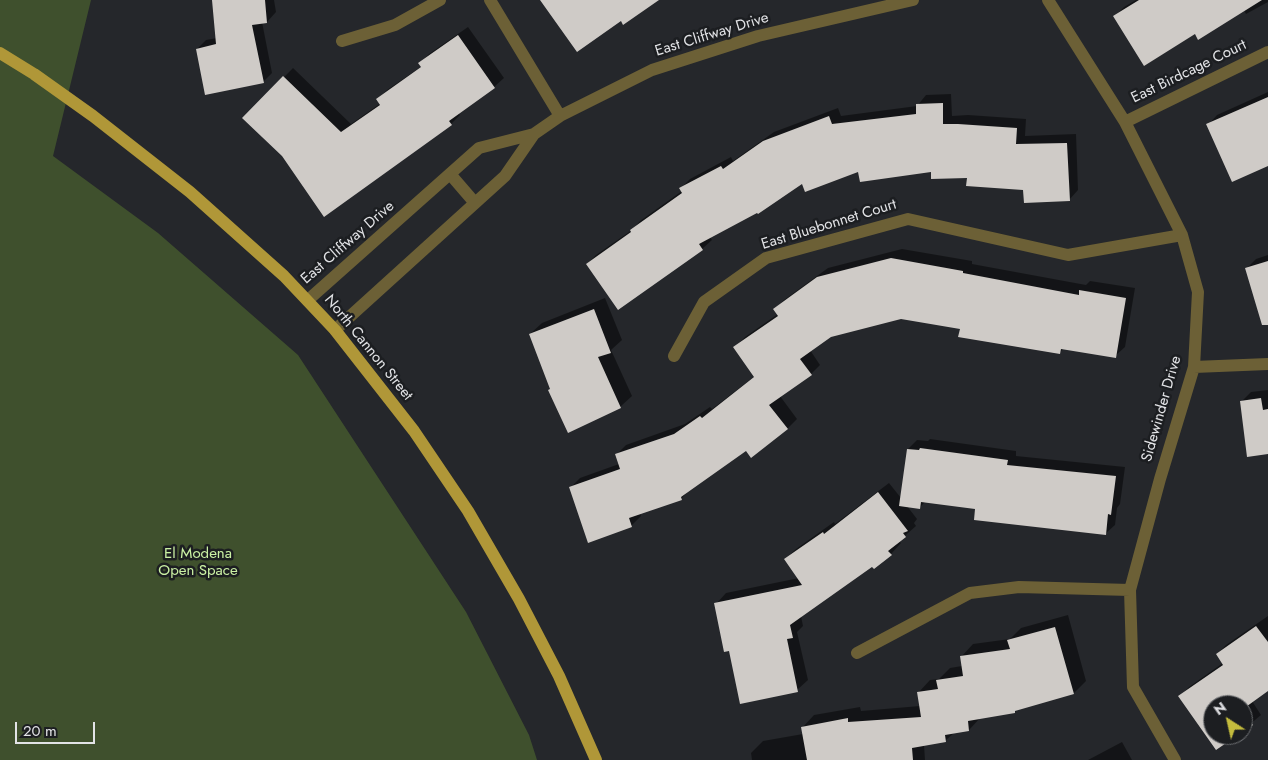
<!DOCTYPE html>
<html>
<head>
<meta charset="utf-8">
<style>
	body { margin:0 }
	#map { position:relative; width:1268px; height:760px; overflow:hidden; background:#25272b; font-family:Jost,sans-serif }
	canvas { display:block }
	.north { position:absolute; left:1203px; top:695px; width:50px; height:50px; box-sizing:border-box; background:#1c1e21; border:1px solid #6b6d70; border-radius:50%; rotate:325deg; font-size:14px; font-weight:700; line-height:20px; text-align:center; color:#e2e3e6 }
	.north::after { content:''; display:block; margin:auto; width:18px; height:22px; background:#c4bc3d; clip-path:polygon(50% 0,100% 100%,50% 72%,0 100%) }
	.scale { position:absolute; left:15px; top:722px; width:80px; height:22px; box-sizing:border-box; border:2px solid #e2e3e6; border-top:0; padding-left:6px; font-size:15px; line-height:18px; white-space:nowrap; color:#e2e3e6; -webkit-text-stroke:4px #1c1e21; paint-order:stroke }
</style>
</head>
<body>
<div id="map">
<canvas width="1268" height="760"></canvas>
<div class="north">N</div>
<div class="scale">20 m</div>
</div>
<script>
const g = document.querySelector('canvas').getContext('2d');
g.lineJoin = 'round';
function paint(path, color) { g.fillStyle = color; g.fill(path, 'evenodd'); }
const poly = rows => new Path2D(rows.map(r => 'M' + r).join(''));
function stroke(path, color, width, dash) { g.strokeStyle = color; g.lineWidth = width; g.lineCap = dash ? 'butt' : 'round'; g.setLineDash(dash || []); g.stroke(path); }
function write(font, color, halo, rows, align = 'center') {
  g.font = font + ' Jost,sans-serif'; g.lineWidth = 5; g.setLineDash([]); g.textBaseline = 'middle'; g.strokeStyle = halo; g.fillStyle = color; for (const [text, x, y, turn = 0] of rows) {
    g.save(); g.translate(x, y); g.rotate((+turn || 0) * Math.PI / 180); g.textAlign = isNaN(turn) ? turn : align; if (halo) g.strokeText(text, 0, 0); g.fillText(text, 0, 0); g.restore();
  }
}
paint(poly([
	[0,0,91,0,53,156,158,233,298,355,466,612,529,735,537,760,0,760]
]), '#3f502d');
paint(poly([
	[214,0,274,0,276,12,267,22,262,22,272,73,263,82,197,49,206,40,217,38],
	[1136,0,1268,0,1268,2,1246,14,1244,10,1195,32,1115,16,1124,7],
	[468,27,504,78,494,87,458,112,460,115,451,124,283,155,244,118,293,68,351,124,381,103,378,99,387,90,422,66,420,63,429,54],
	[1268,92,1268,165,1208,125,1217,115],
	[951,94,952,116,968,115,1026,119,1025,136,1076,134,1078,190,1069,200,968,176,932,171,859,170,803,182,710,237,712,240,702,249,587,264,596,255,632,230,640,221,682,191,681,188,690,179,731,157,733,161,774,132,838,108,841,116,917,106,926,95],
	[902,249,972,261,972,264,1086,285,1090,281,1135,288,1125,347,1115,356,1064,348,1059,353,961,328,900,318,830,336,810,350,820,365,811,374,780,396,797,419,788,428,752,456,746,449,690,489,681,499,640,513,641,516,631,526,570,488,580,478,619,464,616,455,626,445,685,424,710,407,712,409,755,376,735,347,745,337,778,314,774,310,784,300,828,268],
	[1268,255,1268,323,1247,268,1256,259],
	[605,298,622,340,611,350,632,396,620,407,552,389,530,334,542,323],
	[1268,390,1268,453,1242,401,1251,392],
	[930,439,1016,451,1016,456,1125,467,1120,504,1117,508,1115,525,1105,534,977,508,926,501,919,508,907,506,917,519,914,523,916,526,899,541,901,543,891,554,801,616,803,626,797,632,808,680,797,690,730,650,716,604,726,593,799,578,785,559,796,549,834,522,835,524,889,483,901,498,908,449,917,440,928,441],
	[1068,615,1086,681,1074,693,1017,710,1015,712,981,717,969,730,954,733,945,741,924,745,925,760,752,760,751,753,763,741,803,734,802,728,814,715,860,707,861,711,920,706,918,693,930,680,939,679,950,668,962,666,961,657,973,644,1010,639,1021,628],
	[1268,616,1268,690,1252,701,1261,715,1243,730,1243,705,1213,705,1213,735,1236,735,1217,748,1180,696,1189,687,1223,663,1217,654,1226,645],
	[1122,742,1132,760,1088,760]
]), '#0007');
paint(poly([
	[212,0,265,0,267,23,252,25,264,83,205,95,196,49,216,44],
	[540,0,659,0,623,25,621,21,577,52],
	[1139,0,1262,0,1198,40,1195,34,1144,66,1113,16],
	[458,35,495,88,449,121,452,125,324,217,282,156,242,118,283,76,341,132,380,105,376,99,421,67,418,63],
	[1268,97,1268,166,1232,182,1206,124],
	[943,103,943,124,958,124,1017,128,1016,144,1067,143,1070,201,1024,203,1023,190,966,186,967,178,931,179,931,172,860,182,858,172,805,192,802,184,758,214,757,213,699,244,703,250,618,310,586,264,631,232,630,230,682,193,679,188,721,166,723,169,763,141,829,116,832,124,916,114,916,104],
	[891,258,963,271,963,273,1079,295,1079,290,1126,298,1116,358,1061,349,1060,354,958,337,960,329,901,319,831,337,800,359,812,375,769,405,788,429,751,458,746,451,681,497,682,500,629,518,632,527,588,543,569,487,620,469,615,454,674,434,700,416,702,418,754,377,733,347,778,316,773,309,817,277],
	[1268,261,1268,325,1262,325,1245,268],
	[594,309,611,353,598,357,621,408,568,433,548,390,550,389,529,334],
	[1261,398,1263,410,1268,409,1268,454,1247,457,1240,401],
	[920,448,1008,460,1007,465,1116,476,1111,515,1108,514,1106,535,974,520,975,509,921,502,920,509,899,506,907,449,919,450],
	[878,492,908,531,903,533,906,537,888,551,892,555,874,569,872,567,790,625,793,638,787,639,798,692,740,704,729,651,724,652,714,603,802,585,784,559,823,532,824,534],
	[1256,626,1268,642,1268,691,1243,709,1243,705,1213,705,1213,735,1238,735,1216,750,1178,696,1223,665,1216,654],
	[1055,627,1074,694,1015,711,1015,713,968,721,969,731,945,735,946,742,912,748,913,760,807,760,801,727,848,718,848,722,921,717,917,692,938,689,936,680,963,676,960,656,1010,649,1007,640],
	[1243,711,1253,725,1243,732]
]), '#cfcbc7');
stroke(poly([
	[490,0,560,116],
	[1048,0,1125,122,1182,235,1198,292,1194,367,1160,479,1130,590,1133,687,1175,760],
	[342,41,395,25,440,0],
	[1125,122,1268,52],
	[450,174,475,203],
	[308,300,479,148,534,134,560,116,652,70,758,36,913,0],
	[335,330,505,176,534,134],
	[674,356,704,302,766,258,908,219,1068,255,1182,235],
	[1194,367,1268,364],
	[857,653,970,593,1019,587,1130,590]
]), '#6c6036', 12);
stroke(poly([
	[0,53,34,74,93,116,190,192,284,276,335,330,414,431,468,511,519,599,559,676,596,760]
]), '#b09738', 12);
write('15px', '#e2e3e6', '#1c1e21', [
	["East Cliffway Drive",712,35,-17],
	["East Birdcage Court",1189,72,-26],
	["East Bluebonnet Court",829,225,-17],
	["East Cliffway Drive",348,243,-41],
	["North Cannon Street",368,348,51],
	["Sidewinder Drive",1162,409,-74]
]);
write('15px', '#cbf1a4', '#1c1e21', [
	["El Modena",198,554],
	["Open Space",198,571]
]);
</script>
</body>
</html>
